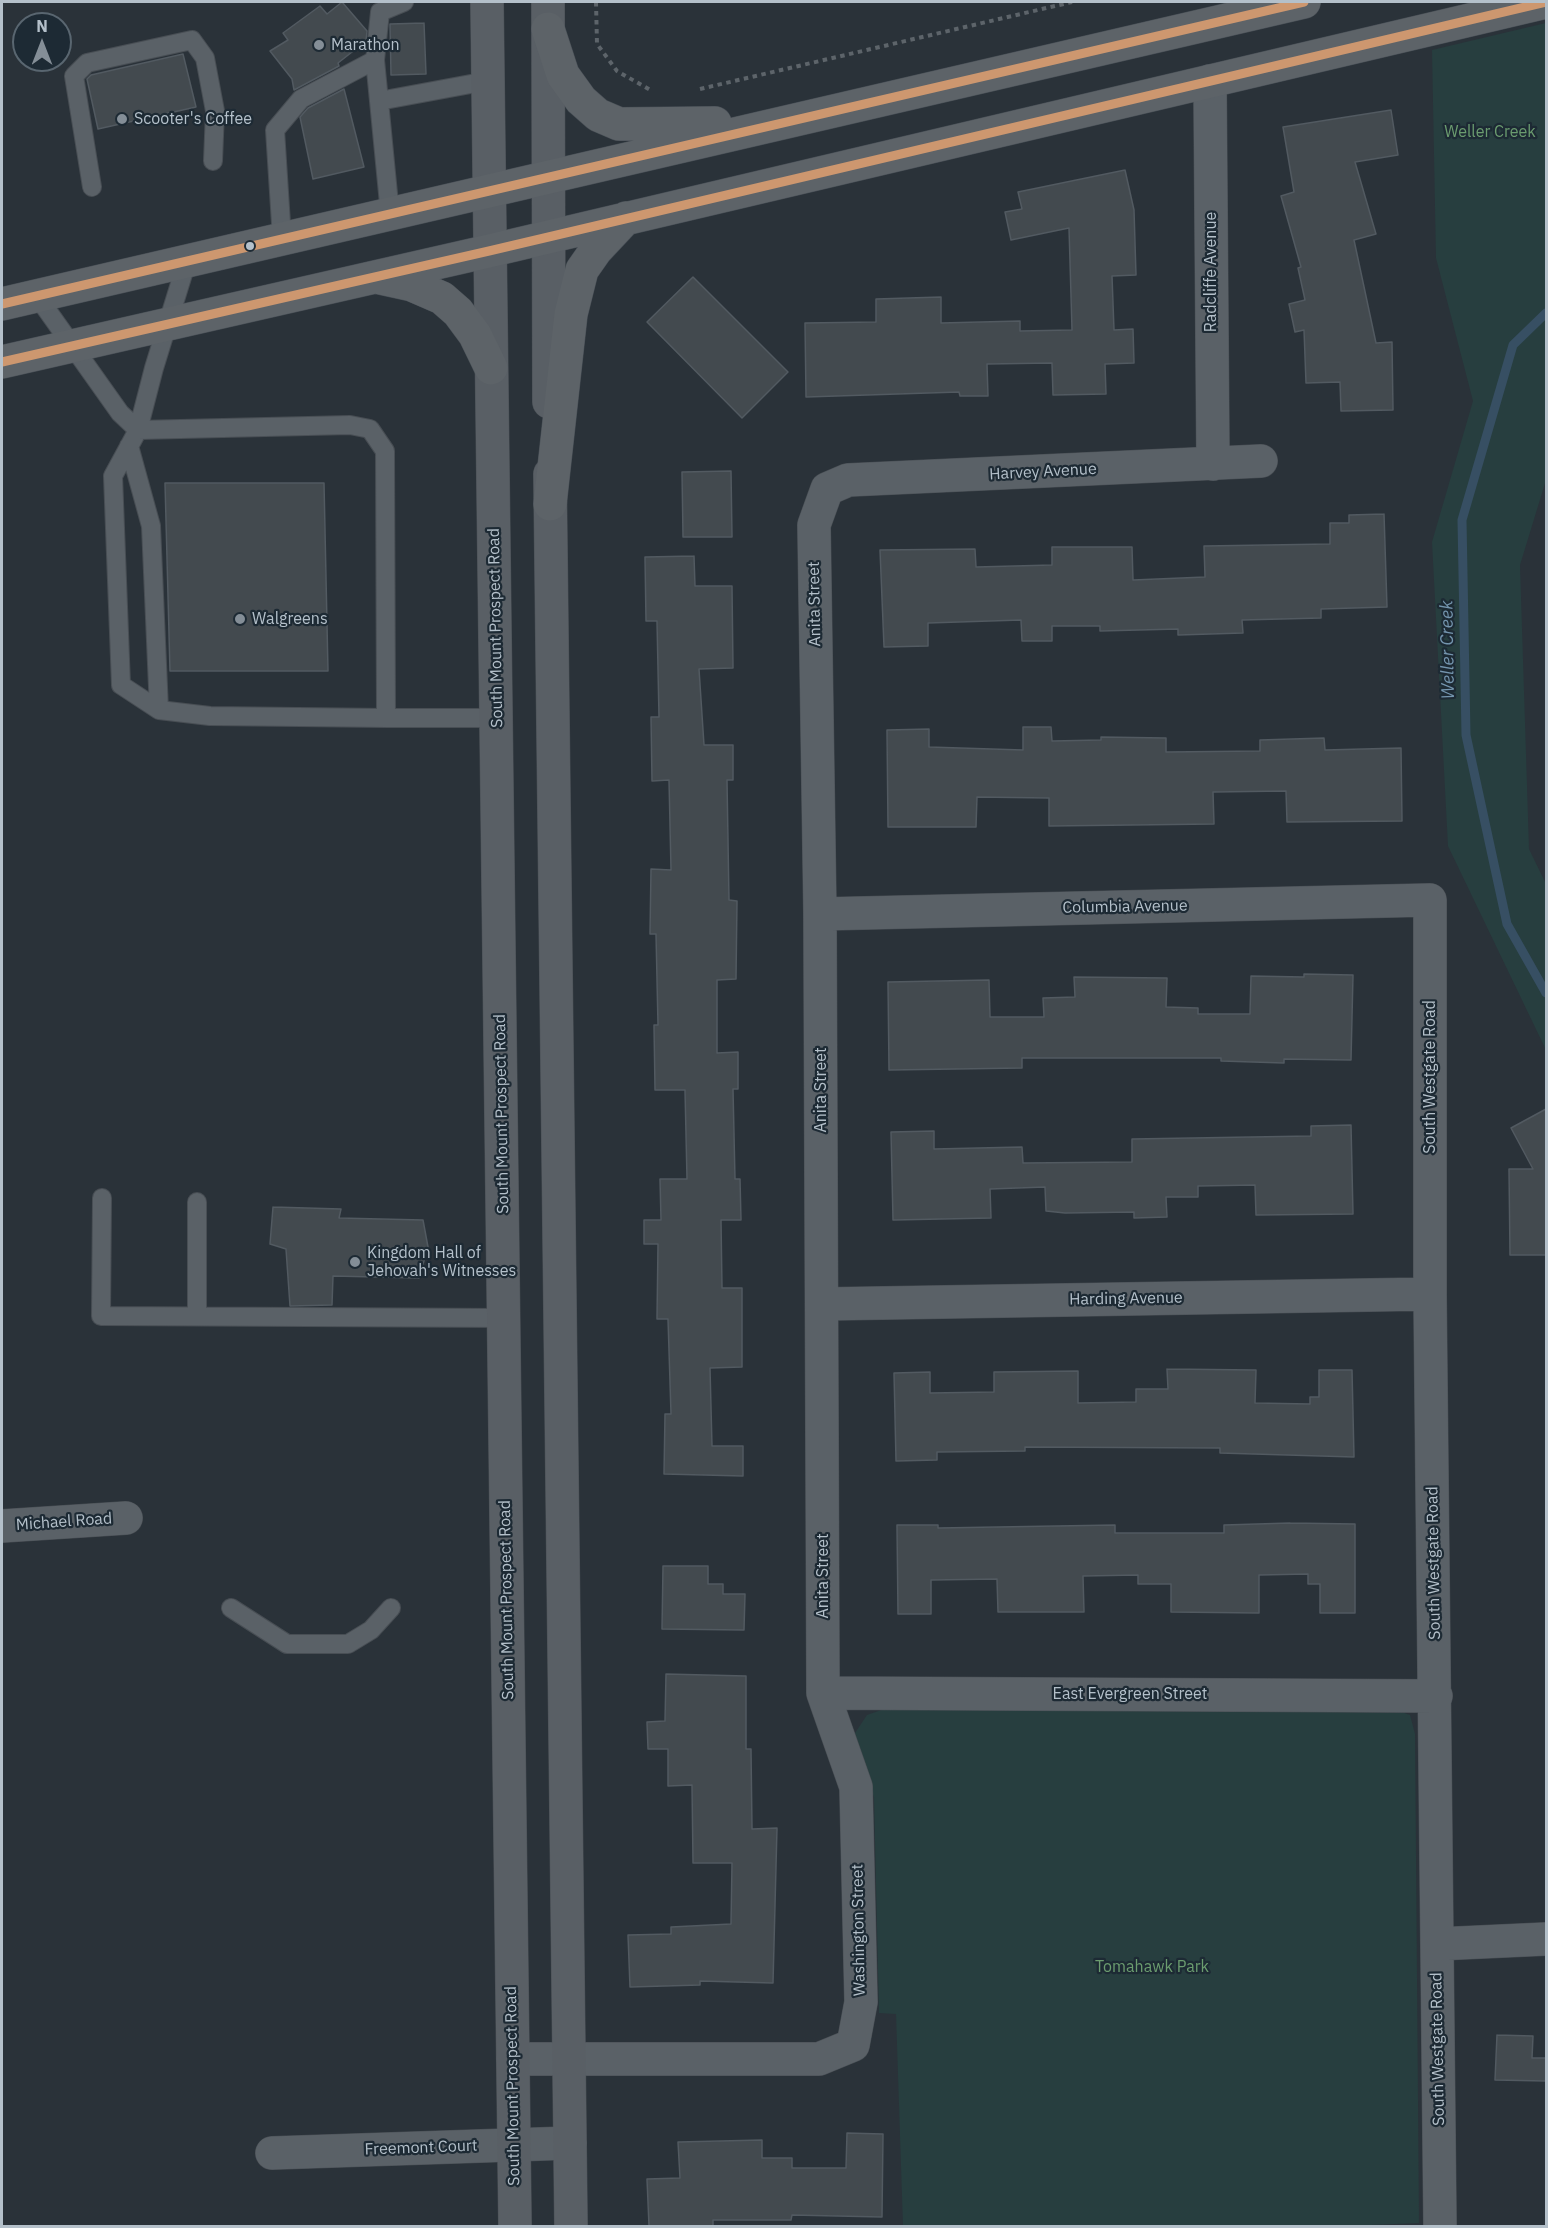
<!DOCTYPE html>
<html>
<head>
<meta charset="utf-8">
<style>
	body { margin:0 }
	#map { position:relative; width:1548px; height:2228px; overflow:hidden; background:#2a3239; font-family:"IBM Plex Sans",sans-serif }
	canvas { display:block }
	.frame { position:absolute; inset:0; border:3px solid #b4c0ca; pointer-events:none }
	.north { position:absolute; left:12px; top:12px; width:60px; height:60px; box-sizing:border-box; background:#1d2a34; border:2px solid #596670; border-radius:50%; rotate:0deg; font-size:16px; font-weight:700; line-height:24px; text-align:center; color:#b4c0ca }
	.north::after { content:''; display:block; margin:auto; width:21px; height:27px; background:#848e97; clip-path:polygon(50% 0,100% 100%,50% 72%,0 100%) }
</style>
</head>
<body>
<div id="map">
<canvas width="1548" height="2228"></canvas>
<div class="frame"></div>
<div class="north">N</div>
</div>
<script>
const g = document.querySelector('canvas').getContext('2d');
g.lineJoin = 'round';
function paint(path, color) { g.fillStyle = color; g.fill(path, 'evenodd'); }
const poly = rows => new Path2D(rows.map(r => 'M' + r).join(''));
function stroke(path, color, width, dash) { g.strokeStyle = color; g.lineWidth = width; g.lineCap = dash ? 'butt' : 'round'; g.setLineDash(dash || []); g.stroke(path); }
function write(font, color, halo, rows, align = 'center') {
  g.font = font + ' "IBM Plex Sans",sans-serif'; g.lineWidth = 4.5; g.setLineDash([]); g.textBaseline = 'middle'; g.strokeStyle = halo; g.fillStyle = color; for (const [text, x, y, turn = 0] of rows) {
    g.save(); g.translate(x, y); g.rotate((+turn || 0) * Math.PI / 180); g.textAlign = isNaN(turn) ? turn : align; if (halo) g.strokeText(text, 0, 0); g.fillText(text, 0, 0); g.restore();
  }
}
paint(poly([
	[1546,23,1546,480,1520,565,1529,849,1546,884,1546,1050,1448,846,1432,542,1473,401,1436,258,1432,50],
	[887,1708,1396,1710,1410,1715,1415,1734,1419,2223,1348,2226,903,2226,896,2014,879,2013,874,1797,856,1752,855,1733,867,1715]
]), '#273e3f');
stroke(poly([
	[1546,313,1513,345,1462,520,1466,735,1507,924,1546,993]
]), '#374f63', 9);
const building = poly([
	[342,2,367,31,366,41,338,63,339,66,294,90,292,79,270,51,288,40,283,33,320,6,327,14,342,2],
	[424,23,426,74,391,75,390,24,424,23],
	[183,54,196,107,98,129,87,79,91,75,183,54],
	[344,89,364,167,313,179,300,117,308,108,344,89],
	[1391,110,1398,155,1355,162,1376,234,1354,240,1376,343,1392,342,1393,410,1341,411,1340,382,1306,383,1304,330,1295,332,1289,304,1305,300,1298,268,1301,267,1281,196,1294,192,1283,127,1391,110],
	[1125,170,1134,210,1136,275,1112,276,1114,330,1133,329,1134,363,1105,364,1106,394,1053,395,1052,363,987,364,988,396,960,396,959,392,806,397,805,323,876,322,876,299,941,297,941,323,1020,321,1020,331,1072,330,1069,228,1011,240,1005,212,1022,209,1018,192,1125,170],
	[693,277,788,372,742,418,647,322,693,277],
	[731,471,732,537,683,537,682,472,731,471],
	[165,483,324,483,328,671,170,671,165,483],
	[1384,514,1387,607,1321,609,1321,618,1242,620,1243,633,1178,635,1178,629,1100,631,1100,626,1052,626,1052,641,1022,641,1021,620,928,623,928,646,884,647,880,550,975,549,976,567,1052,565,1052,547,1132,547,1133,580,1205,577,1204,546,1330,544,1330,523,1349,523,1349,515,1384,514],
	[694,556,695,586,732,586,733,668,699,669,704,745,733,745,733,780,727,780,729,900,737,901,736,979,717,980,717,1053,738,1052,738,1089,733,1089,735,1179,740,1179,741,1220,721,1220,722,1288,742,1288,742,1367,710,1368,712,1446,743,1446,743,1476,664,1474,665,1414,671,1414,668,1319,657,1319,658,1244,644,1244,644,1220,661,1220,660,1179,687,1179,685,1090,655,1090,654,1025,658,1025,656,934,650,934,651,869,671,870,669,780,652,781,651,717,659,717,657,621,646,621,645,557,694,556],
	[1023,727,1051,727,1052,741,1101,740,1101,737,1166,738,1166,752,1260,751,1260,740,1324,738,1325,750,1401,748,1402,821,1287,822,1286,791,1213,792,1214,824,1049,826,1049,798,977,797,976,827,888,827,887,730,929,729,929,747,1023,750,1023,727],
	[1304,974,1353,975,1351,1060,1284,1059,1284,1063,1221,1061,1221,1058,1022,1058,1022,1068,889,1070,888,982,989,980,990,1017,1044,1017,1043,998,1075,997,1074,977,1167,978,1166,1007,1198,1008,1198,1014,1250,1014,1251,976,1304,977,1304,974],
	[1546,1109,1546,1255,1510,1255,1509,1169,1533,1169,1511,1128,1546,1109],
	[1351,1125,1353,1214,1256,1215,1255,1185,1198,1186,1198,1197,1166,1197,1167,1217,1134,1218,1134,1212,1065,1213,1046,1211,1045,1187,990,1189,991,1218,893,1220,891,1132,934,1131,934,1149,1022,1147,1023,1163,1132,1162,1132,1139,1311,1136,1311,1126,1351,1125],
	[273,1207,341,1209,339,1218,423,1220,428,1247,419,1278,333,1276,332,1305,290,1306,286,1249,270,1244,273,1207],
	[1167,1369,1256,1370,1255,1403,1310,1404,1310,1397,1319,1397,1319,1370,1352,1370,1354,1457,1220,1453,1220,1448,1025,1447,1025,1451,937,1452,937,1460,896,1461,894,1373,930,1372,930,1393,994,1392,994,1372,1078,1371,1078,1403,1136,1402,1136,1389,1168,1389,1167,1369],
	[1290,1523,1355,1524,1355,1613,1320,1613,1320,1584,1308,1584,1308,1574,1259,1575,1259,1613,1171,1612,1171,1584,1138,1584,1138,1575,1083,1576,1084,1612,998,1612,997,1579,931,1580,931,1614,898,1614,897,1525,938,1525,938,1528,1115,1525,1115,1533,1224,1533,1224,1525,1290,1523],
	[663,1566,708,1566,708,1584,723,1584,723,1594,745,1594,744,1630,662,1629,663,1566],
	[666,1674,746,1676,746,1749,751,1749,752,1829,777,1828,773,1983,700,1981,700,1985,630,1987,628,1935,671,1934,671,1927,731,1924,732,1863,693,1863,692,1785,668,1786,668,1749,648,1749,647,1722,665,1721,666,1674],
	[1497,2035,1533,2036,1532,2058,1546,2058,1546,2081,1495,2080,1497,2035],
	[847,2133,883,2134,882,2217,792,2215,791,2220,713,2220,713,2226,649,2226,647,2179,680,2178,678,2142,762,2140,762,2158,792,2158,792,2168,846,2168,847,2133]
]);
paint(building, '#434a4f');
stroke(building, '#525a61', 1.5);
const lane = poly([
	[375,60,390,214],
	[379,101,487,81],
	[92,187,74,76,87,63,192,40,205,58,215,111,213,161],
	[282,239,275,130,301,99,375,60,380,12,404,2],
	[37,296,120,413,138,430,154,368,187,261],
	[129,446,151,526,159,710],
	[386,718,210,716,159,710,121,685,113,476,138,430,350,425,370,429,385,451,386,718,497,718],
	[102,1198,101,1316,504,1318],
	[197,1202,197,1316],
	[231,1608,287,1644,348,1644,371,1630,391,1608]
]);
const street = poly([
	[1210,81,1213,464],
	[820,914,1430,900,1430,1294,1440,2226],
	[822,1304,1430,1294],
	[2,1526,126,1518],
	[823,1693,1436,1696],
	[1437,1944,1546,1939],
	[513,2059,819,2059,853,2045,861,2002,856,1787,823,1693,820,914,814,525,827,489,848,480,1261,461],
	[272,2153,570,2143]
]);
const secondary = poly([
	[487,2,515,2226],
	[548,2,549,402],
	[550,474,571,2226]
]);
const primary = poly([
	[548,29,563,75,581,100,598,115,619,124,715,123],
	[380,278,412,285,442,298,458,312,475,335,491,368],
	[2,304,1304,2],
	[2,362,489,251,1546,2],
	[550,504,571,314,582,270,596,250,626,218]
]);
stroke(lane, '#484e54', 20);
stroke(street, '#484e54', 34);
stroke(secondary, '#484e54', 34);
stroke(primary, '#484f56', 34);
stroke(poly([
	[596,2,597,44,617,71,652,91],
	[700,89,1072,2]
]), '#5d646a', 4, [4.5, 4.5]);
stroke(lane, '#5a6167', 18);
stroke(street, '#5a6167', 33);
stroke(secondary, '#595f65', 33);
stroke(primary, '#5d6368', 33);
stroke(poly([
	[2,304,1304,2],
	[2,362,489,251,1546,2]
]), '#cd976f', 9);
for (const [x, y, r, color] of [
	[319,45,6,"#848e97"],
	[122,119,6,"#848e97"],
	[250,246,5,"#b4c0ca"],
	[240,619,6,"#848e97"],
	[355,1262,6,"#848e97"]
]) { const dot = new Path2D(); dot.arc(x, y, r, 0, 2 * Math.PI); g.fillStyle = color; g.fill(dot); stroke(dot, '#1d2a34', 2); }
write('16px', '#b4c0ca', '#1d2a34', [
	["Marathon",331,45],
	["Scooter's Coffee",134,119],
	["Walgreens",252,619],
	["Kingdom Hall of",367,1253],
	["Jehovah's Witnesses",367,1271]
], 'left');
write('16px', '#6b9c6f', '#1d2a34', [
	["Weller Creek",1490,132],
	["Tomahawk Park",1152,1967]
]);
write('16px', '#b4c0ca', '#1d2a34', [
	["Radcliffe Avenue",1211,272,-90],
	["Harvey Avenue",1043,472,-3],
	["Anita Street",815,604,-91],
	["South Mount Prospect Road",496,628,-91],
	["Columbia Avenue",1125,907,-1],
	["South Westgate Road",1430,1077,-90],
	["Anita Street",821,1090,-90],
	["South Mount Prospect Road",502,1114,-91],
	["Harding Avenue",1126,1299,-1],
	["Michael Road",64,1522,-4],
	["South Westgate Road",1434,1563,-91],
	["Anita Street",823,1576,-90],
	["South Mount Prospect Road",507,1600,-91],
	["East Evergreen Street",1130,1694],
	["Washington Street",859,1930,-91],
	["South Westgate Road",1438,2049,-91],
	["South Mount Prospect Road",513,2086,-91],
	["Freemont Court",421,2148,-2]
]);
write('italic 18px', '#7495ae', '#1d2a34', [
	["Weller Creek",1448,650,-91]
]);
</script>
</body>
</html>
